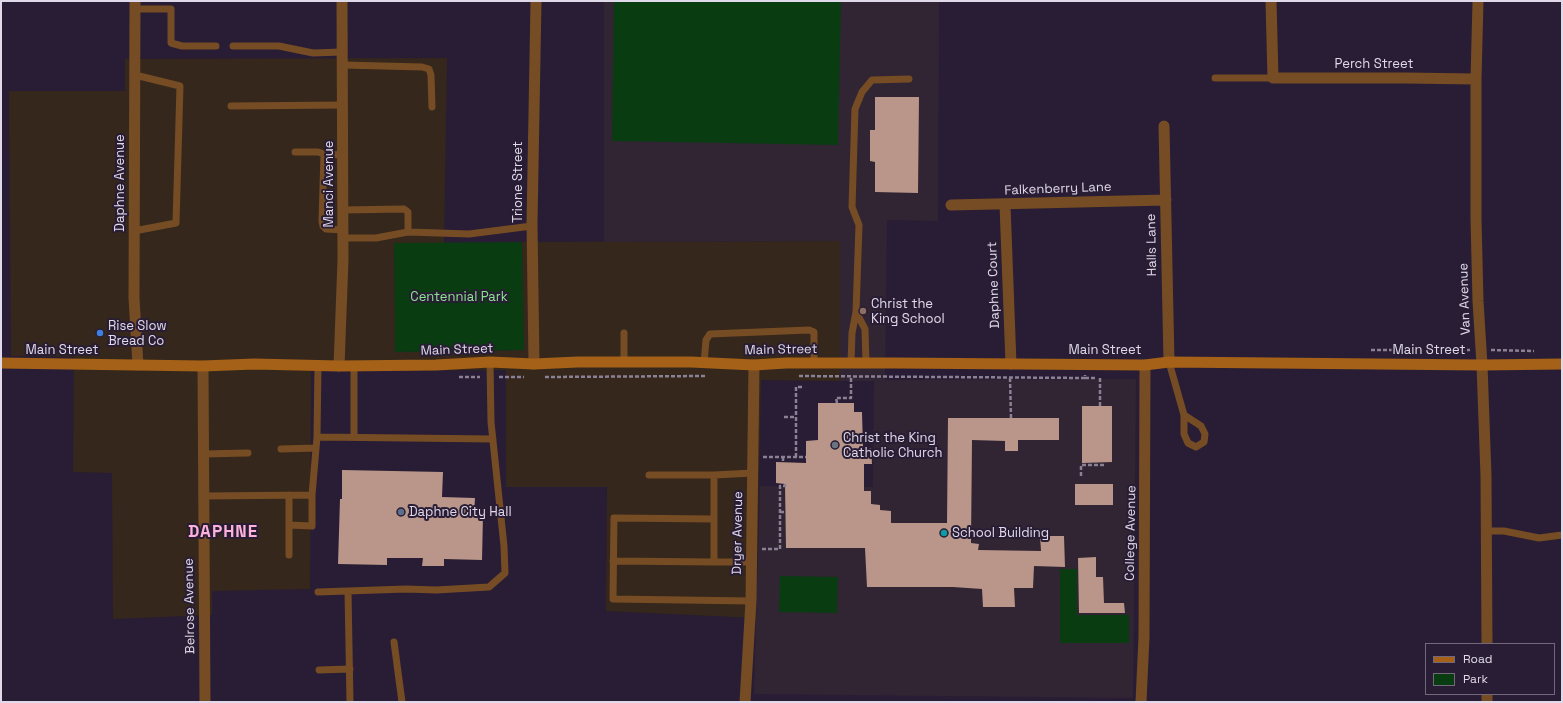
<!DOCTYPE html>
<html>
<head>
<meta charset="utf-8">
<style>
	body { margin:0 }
	#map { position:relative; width:1563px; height:703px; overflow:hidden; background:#281d34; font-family:"Space Grotesk",sans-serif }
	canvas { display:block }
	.frame { position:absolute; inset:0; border:2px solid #e0d9e9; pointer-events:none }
	.legend { position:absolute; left:1425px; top:643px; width:130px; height:52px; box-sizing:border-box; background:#281d34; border:1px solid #72687c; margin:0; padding:5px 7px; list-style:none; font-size:12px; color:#e0d9e9 }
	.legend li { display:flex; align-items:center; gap:8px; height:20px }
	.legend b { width:20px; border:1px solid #72687c }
</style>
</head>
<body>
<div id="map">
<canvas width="1563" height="703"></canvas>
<div class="frame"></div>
<ul class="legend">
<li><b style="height:5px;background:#a46117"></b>Road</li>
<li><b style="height:11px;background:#0a3c12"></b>Park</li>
</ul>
</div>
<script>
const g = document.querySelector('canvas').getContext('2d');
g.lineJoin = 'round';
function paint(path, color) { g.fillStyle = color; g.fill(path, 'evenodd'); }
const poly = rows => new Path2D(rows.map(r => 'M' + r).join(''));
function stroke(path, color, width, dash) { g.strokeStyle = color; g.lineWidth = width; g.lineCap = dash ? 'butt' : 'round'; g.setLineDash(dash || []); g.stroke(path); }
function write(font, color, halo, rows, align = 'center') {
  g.font = font + ' "Space Grotesk",sans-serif'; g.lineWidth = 4; g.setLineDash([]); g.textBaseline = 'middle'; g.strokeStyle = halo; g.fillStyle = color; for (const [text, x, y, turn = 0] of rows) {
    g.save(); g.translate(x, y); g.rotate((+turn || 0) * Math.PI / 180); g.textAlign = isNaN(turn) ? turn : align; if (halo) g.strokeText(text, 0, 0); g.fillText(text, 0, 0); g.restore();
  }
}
paint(poly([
	[447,58,444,243,394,244,396,352,523,350,522,242,840,241,840,381,761,380,756,618,606,611,607,487,506,487,506,370,311,371,310,589,212,591,212,615,113,619,112,473,73,472,74,357,11,356,9,91,125,91,125,59]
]), '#35271b');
paint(poly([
	[604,1,939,1,938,221,887,220,885,380,1136,379,1133,698,754,694,760,486,873,487,874,381,840,381,840,241,604,242]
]), '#312533');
paint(poly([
	[614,1,841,1,838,145,612,141],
	[522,242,524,350,395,352,394,243],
	[1060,569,1077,569,1077,615,1129,615,1129,643,1060,643],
	[780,576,838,577,837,613,779,612]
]), '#0a3c12');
paint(poly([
	[875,97,919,97,918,193,875,192,875,162,870,161,870,130,875,130],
	[818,403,854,403,854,412,862,412,863,448,871,448,872,464,864,464,864,491,871,491,871,504,880,505,880,510,891,511,891,523,947,523,948,418,1059,418,1059,440,1018,440,1018,451,1005,451,1005,441,972,440,971,543,979,544,978,550,1041,551,1040,536,1064,536,1065,567,1034,566,1033,588,1014,588,1015,607,983,607,982,589,953,587,867,587,865,548,786,548,785,484,776,483,776,462,806,463,806,441,818,440],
	[1082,406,1112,406,1112,462,1082,463],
	[342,470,443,472,442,497,475,498,474,515,483,515,482,560,444,559,444,566,422,566,423,558,387,558,387,565,338,564,340,499,342,499],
	[1075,484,1113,484,1113,505,1075,505],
	[1096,557,1096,577,1103,577,1104,603,1124,603,1125,613,1079,613,1078,558]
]), '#b99689');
stroke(poly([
	[1371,350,1470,350],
	[1491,350,1534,351],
	[799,376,1085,378,1085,375],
	[459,377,480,377],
	[499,377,524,377],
	[545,377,706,376],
	[1010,378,1011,418],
	[1085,378,1097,378],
	[1100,378,1100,406],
	[837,403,836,398,851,398,851,376],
	[784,417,796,417],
	[763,457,806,457],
	[783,457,783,462],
	[796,457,796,387,803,387],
	[1081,476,1081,465,1104,465],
	[780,512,785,512],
	[762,549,780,549,780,486,785,486,785,484]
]), '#8a8194', 2.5, [4, 2]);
stroke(poly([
	[135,9,171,9,171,43,182,46,216,46],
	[233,46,279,46,313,53,342,52],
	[343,65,422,67,429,69,431,75,432,107],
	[1215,78,1273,78],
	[231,106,343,105],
	[295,152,318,152,324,154],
	[342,155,324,154,322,221,323,226,326,229,343,230],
	[343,210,404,209,408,212,408,232],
	[134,231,176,223,180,86,135,75],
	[343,238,376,238,408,232,469,234,532,226],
	[856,312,865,329,866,363],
	[624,362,624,333],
	[1169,362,1184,415,1184,434,1188,443,1196,447,1204,442,1205,434,1201,426,1184,415],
	[704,363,706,340,710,334,809,330,814,332,814,363],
	[851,363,852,333,856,312,859,225,852,207,855,109,862,92,872,80,909,79],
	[354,366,354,437],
	[317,437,493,439],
	[281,449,316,448],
	[203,454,248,453],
	[649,475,714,475,753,473],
	[289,495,289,525,312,526,312,495,317,437,318,365],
	[203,496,312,495],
	[714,519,614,518,613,599,751,601],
	[1486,531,1504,531,1539,538,1562,535],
	[289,555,289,525],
	[613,561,714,562,714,475],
	[714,562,751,562],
	[348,591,350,702],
	[318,592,406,589,436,590,489,587,505,573,504,546,491,422,490,362],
	[394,642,402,702],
	[319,670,350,669]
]), '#764c24', 7);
stroke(poly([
	[1271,1,1273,78,1405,78,1476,79],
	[1478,1,1476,79,1476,219,1478,301,1482,365,1486,476,1487,644],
	[1164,126,1169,362],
	[951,205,1166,200],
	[1005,205,1011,364],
	[534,364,532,223,536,1],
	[203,366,205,702],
	[339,366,343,260,342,1],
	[1487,694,1487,702],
	[745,702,751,601,754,365],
	[1141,702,1144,637,1145,365]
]), '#764c24', 11);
stroke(poly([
	[135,1,134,298,138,365]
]), '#764c24', 11);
stroke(poly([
	[1,363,203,366,254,364,339,366,436,365,490,362,534,364,578,362,691,362,754,365,786,363,896,363,1145,365,1169,362,1482,365,1562,364]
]), '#a46117', 11);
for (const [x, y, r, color] of [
	[863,311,4,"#8d6e63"],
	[100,333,4,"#3f7fe0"],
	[835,445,4,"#6b7280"],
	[401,512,4,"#5c6f8a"],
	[944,533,4,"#0f9aa8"]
]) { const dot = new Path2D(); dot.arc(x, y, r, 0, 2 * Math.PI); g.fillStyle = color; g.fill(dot); stroke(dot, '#281d34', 1.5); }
write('13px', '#e0d9e9', '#281d34', [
	["Perch Street",1374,64],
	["Trione Street",518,182,-90],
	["Daphne Avenue",120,183,-90],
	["Manci Avenue",329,184,-90],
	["Falkenberry Lane",1058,189,-2],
	["Halls Lane",1152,245,-91],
	["Daphne Court",994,285,-92],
	["Van Avenue",1465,299,-92],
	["Main Street",62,350],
	["Main Street",457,350,-2],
	["Main Street",781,350,-1],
	["Main Street",1105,350],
	["Main Street",1429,350],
	["Dryer Avenue",738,533,-89],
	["College Avenue",1131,533,-89],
	["Belrose Avenue",190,606,-91]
]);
write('13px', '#8ce591', '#281d34', [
	["Centennial Park",459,297]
]);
write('13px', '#e0d9e9', '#281d34', [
	["Christ the",871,304],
	["King School",871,319],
	["Rise Slow",108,326],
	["Bread Co",108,341],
	["Christ the King",843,438],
	["Catholic Church",843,453],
	["Daphne City Hall",409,512],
	["School Building",952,533]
], 'left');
g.letterSpacing = '1px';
write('bold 17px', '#fcb2da', '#281d34', [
	["DAPHNE",223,532]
]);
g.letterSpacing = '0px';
</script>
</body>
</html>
